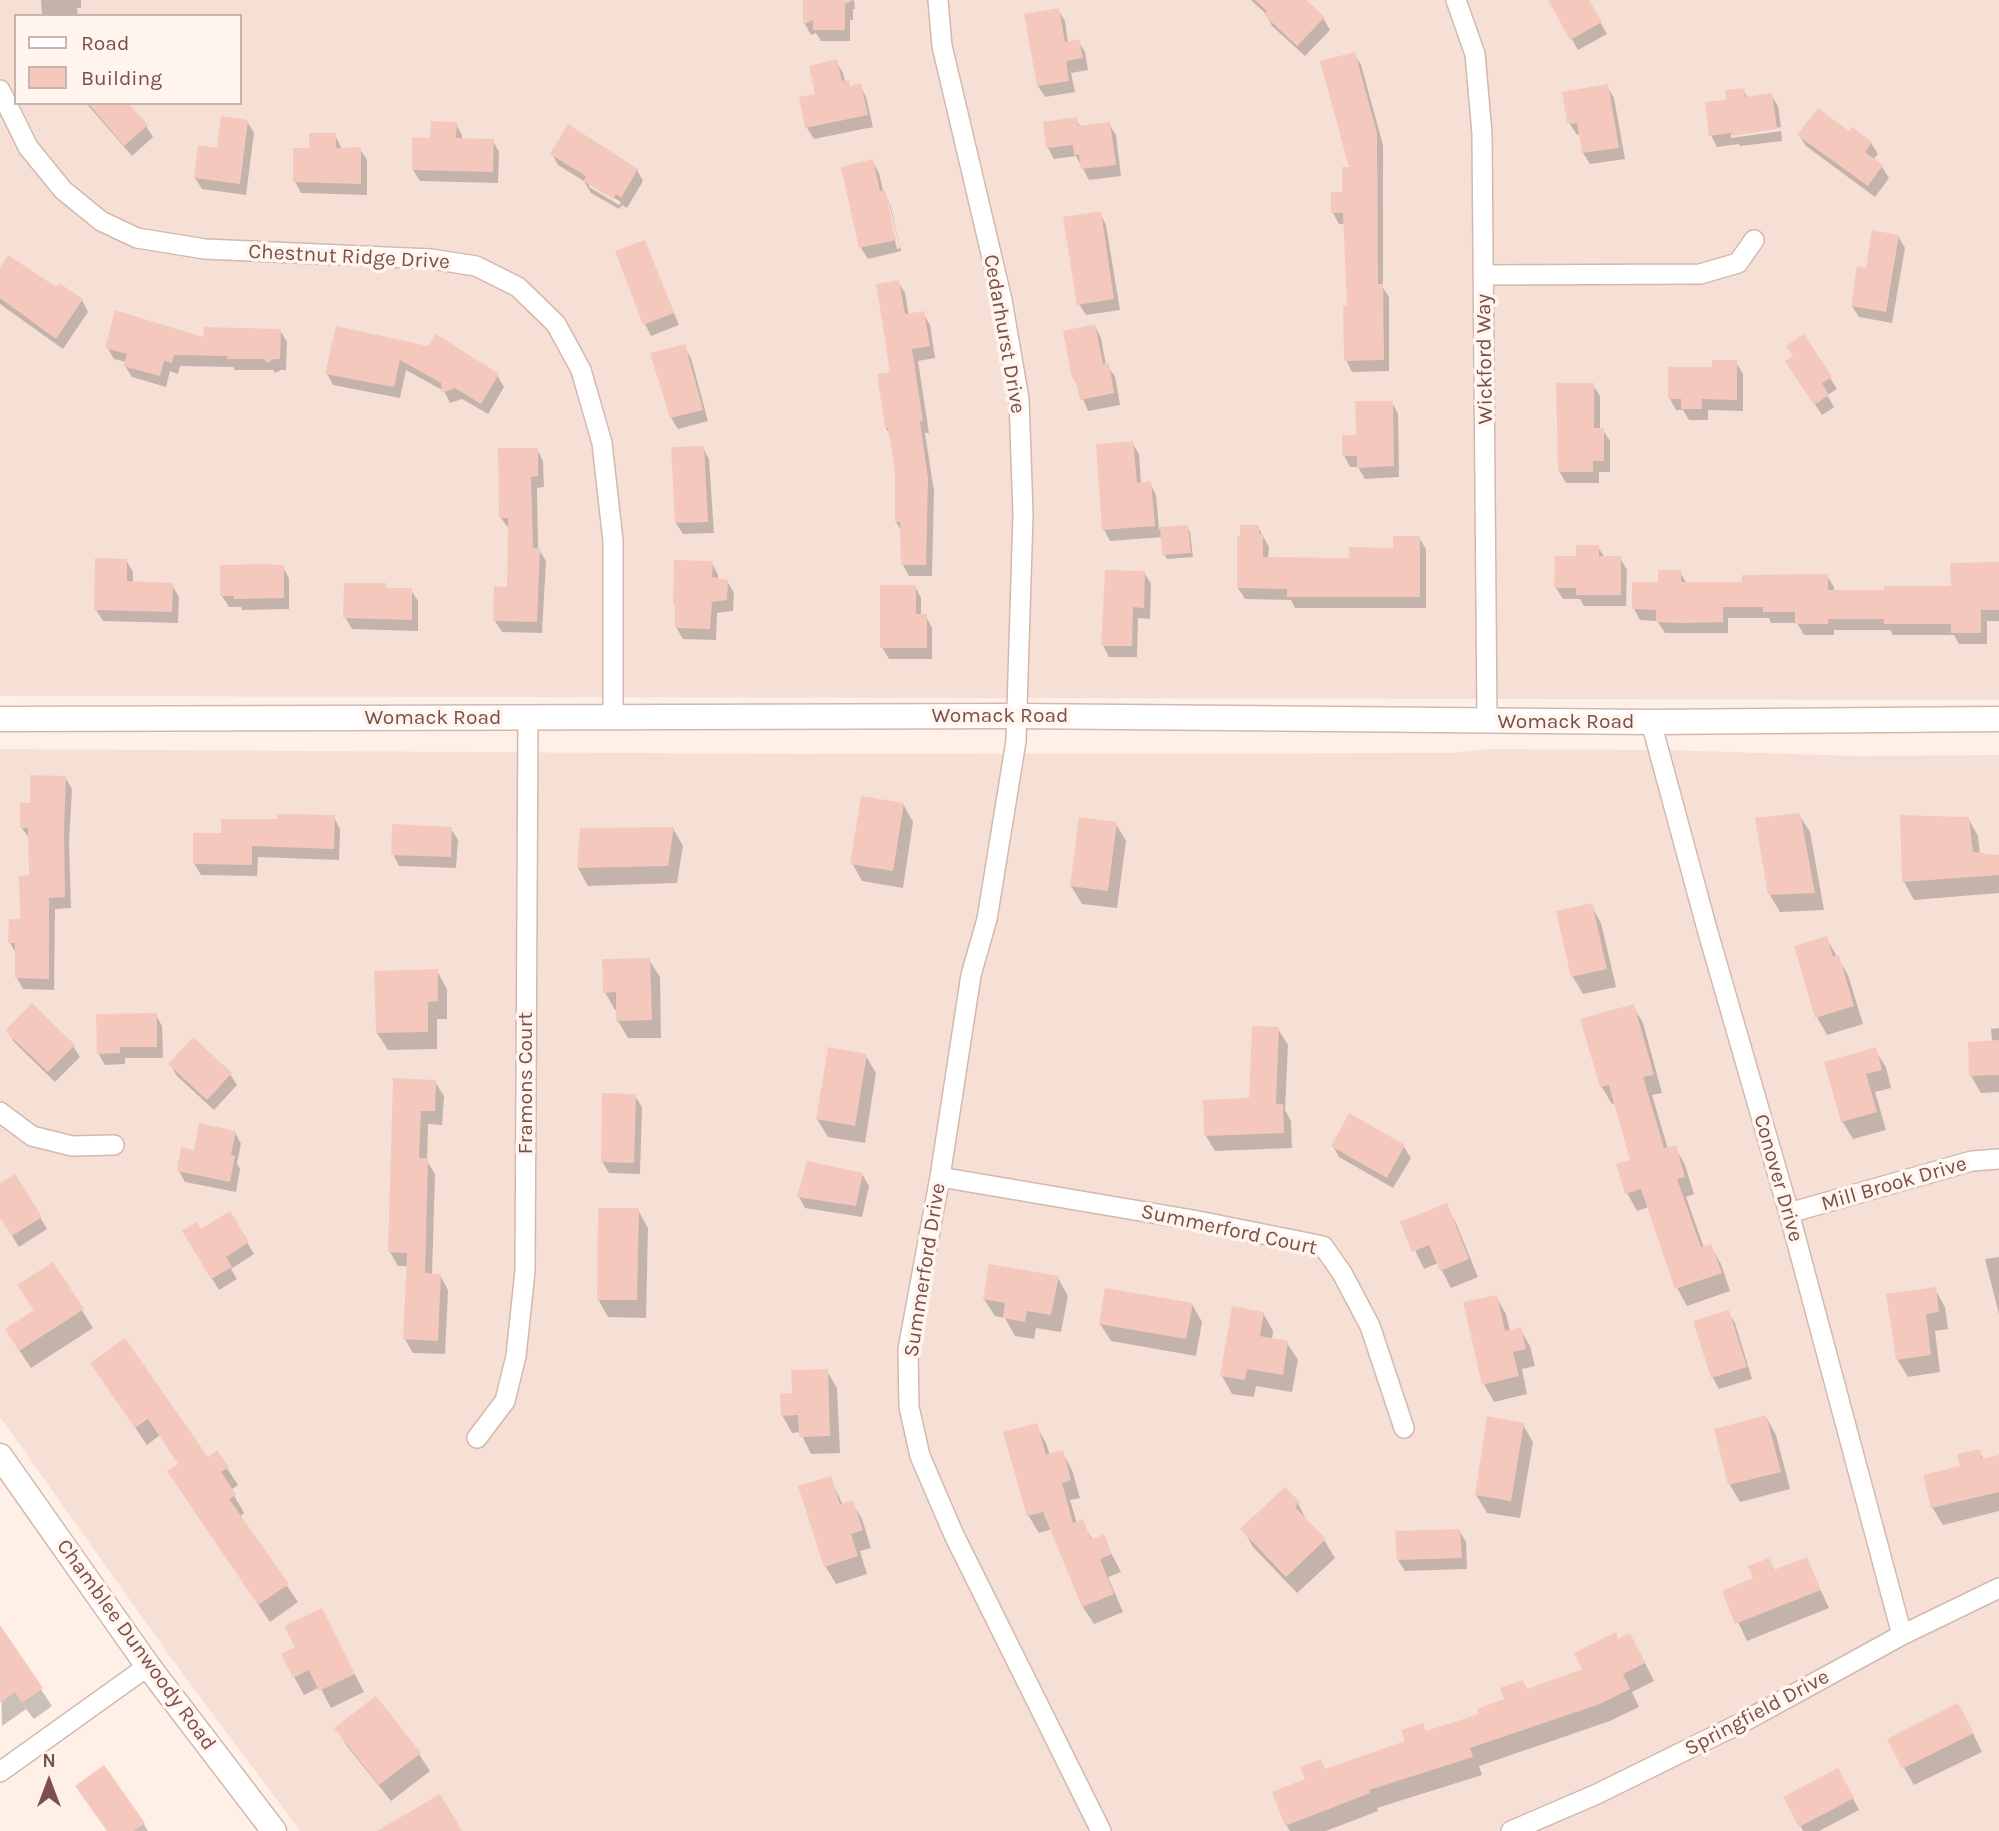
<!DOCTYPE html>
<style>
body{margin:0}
#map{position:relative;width:1999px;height:1831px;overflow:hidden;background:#fef0e7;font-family:Karla,sans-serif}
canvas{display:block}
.legend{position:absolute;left:14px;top:14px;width:228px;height:91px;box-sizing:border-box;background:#fff5ee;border:2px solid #cab3ac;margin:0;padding:9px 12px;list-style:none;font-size:21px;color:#7a5149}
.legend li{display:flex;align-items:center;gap:14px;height:35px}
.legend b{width:35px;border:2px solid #cab3ac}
.north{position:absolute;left:14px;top:1747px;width:70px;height:70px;-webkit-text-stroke:5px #fff5ee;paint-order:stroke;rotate:0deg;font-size:19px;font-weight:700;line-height:28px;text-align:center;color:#7a5149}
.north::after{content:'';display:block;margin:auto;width:24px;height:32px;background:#7a5149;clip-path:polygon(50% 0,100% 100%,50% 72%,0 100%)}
</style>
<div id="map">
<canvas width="1999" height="1831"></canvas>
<ul class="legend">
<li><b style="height:9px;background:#fff"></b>Road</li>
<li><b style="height:19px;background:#f5c8bd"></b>Building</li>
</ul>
<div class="north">N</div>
</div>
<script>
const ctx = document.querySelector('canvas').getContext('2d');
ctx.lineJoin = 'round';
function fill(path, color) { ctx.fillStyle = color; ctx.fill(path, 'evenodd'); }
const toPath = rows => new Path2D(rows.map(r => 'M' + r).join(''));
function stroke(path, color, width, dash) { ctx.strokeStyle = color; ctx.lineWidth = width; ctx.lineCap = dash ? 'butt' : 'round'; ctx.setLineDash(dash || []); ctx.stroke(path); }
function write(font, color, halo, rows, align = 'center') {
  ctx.font = font + ' Karla,sans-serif'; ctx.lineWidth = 7; ctx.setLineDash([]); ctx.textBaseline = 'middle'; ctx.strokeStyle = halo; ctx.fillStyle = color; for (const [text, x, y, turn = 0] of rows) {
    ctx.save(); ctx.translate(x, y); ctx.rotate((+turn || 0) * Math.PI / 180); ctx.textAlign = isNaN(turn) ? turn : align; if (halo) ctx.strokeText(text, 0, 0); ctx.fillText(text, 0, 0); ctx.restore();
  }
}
const residential = toPath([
 [0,0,1999,0,1999,700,0,696],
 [16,16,240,16,240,103,16,103],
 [0,749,796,754,1454,753,1486,749,1669,750,1858,756,1999,755,1999,1831,300,1831,166,1651,0,1417]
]);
const shadow = toPath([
 [41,0,81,0,81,8,77,8,78,16,42,16],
 [804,0,854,0,855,9,853,9,853,20,850,20,850,41,821,41,816,33,811,35,805,24],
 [1251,0,1302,0,1323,18,1330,30,1305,56,1272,26,1266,14],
 [1550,0,1587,0,1607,34,1578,50],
 [1058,10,1065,21,1068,43,1078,41,1085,52,1088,70,1071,73,1075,92,1045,97,1038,86],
 [1354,54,1361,65,1383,145,1383,288,1389,297,1389,371,1352,372,1346,360,1349,308,1345,224,1339,224,1333,213,1344,193,1351,169],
 [836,61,843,73,845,82,851,87,860,85,866,97,873,127,814,139,807,128,801,99,817,95],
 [1607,86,1614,98,1625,159,1590,164,1583,153,1580,134,1577,135,1568,121],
 [1743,90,1748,98,1771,95,1778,106,1781,127,1731,134,1731,138,1781,131,1782,141,1740,146,1739,144,1717,147,1711,135],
 [86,103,125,103,146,126,153,137,132,156],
 [1076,119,1081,128,1109,124,1116,135,1121,176,1089,180,1076,156,1054,159,1048,148,1045,123],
 [247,121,254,133,246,195,202,189,195,178,219,150],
 [456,124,462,135,462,140,493,141,499,152,498,183,420,181,413,170,432,139],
 [1850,133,1871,143,1878,154,1873,160,1882,167,1889,178,1875,197,1806,146,1799,135],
 [335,135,342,149,360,149,367,160,367,195,301,193,295,182,311,150],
 [552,154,637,170,643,181,627,208,622,205,619,209,591,193,584,181,558,165],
 [589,183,621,202,619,205,589,187],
 [872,161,879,173,883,191,890,204,901,251,868,259,861,248,843,168],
 [885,198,889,203,900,248,897,249],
 [1100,213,1106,225,1120,310,1086,315,1079,304],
 [1898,236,1905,248,1892,323,1859,317,1852,306],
 [644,242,679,325,651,336,645,324],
 [0,270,82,300,88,312,63,349,0,304],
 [898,282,905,293,909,316,923,313,930,325,935,358,918,361,929,433,925,433,934,491,932,576,909,576,903,565,902,532,896,522,896,473,890,435,886,428],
 [1095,326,1101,338,1106,365,1115,376,1120,405,1088,411,1074,378],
 [337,328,497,375,504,387,488,414,462,399,450,403,444,391,406,370,400,398,333,385,327,374],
 [280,330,287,342,286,370,281,370,275,373,273,370,235,370,233,367,180,366,178,374,170,371,166,387,132,377,125,366,126,362,114,359,107,347],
 [684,346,691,358,708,421,678,429,671,418],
 [1795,357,1830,378,1837,389,1827,395,1834,407,1822,415,1794,373],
 [1736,362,1743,374,1743,411,1708,410,1708,420,1689,420,1683,410,1676,410,1670,399,1713,369],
 [1593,385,1600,396,1600,430,1603,430,1610,441,1610,472,1599,472,1599,483,1566,483,1559,471],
 [1392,402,1398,414,1399,477,1365,479,1358,467,1350,467,1344,455],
 [1132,443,1139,454,1141,484,1150,483,1156,495,1159,529,1187,527,1190,532,1193,557,1167,559,1164,554,1163,537,1110,541,1104,530,1098,446],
 [703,448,709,459,714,533,683,534,676,523],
 [537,449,543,461,544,487,537,488,538,548,546,561,542,633,502,632,495,621,508,588,509,529,501,518],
 [1258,527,1269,547,1268,559,1351,560,1395,550,1419,538,1426,549,1426,608,1295,608,1291,600,1245,599,1238,588],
 [1598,547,1605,558,1620,558,1627,570,1626,606,1584,606,1580,599,1563,599,1556,588,1556,557,1577,558],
 [126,560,133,572,133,583,172,585,179,597,178,623,103,621,96,610],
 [712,563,718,575,718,580,727,581,734,593,733,611,717,613,716,640,683,639,676,627,677,608,674,604],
 [1999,564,1999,621,1987,621,1987,644,1959,644,1954,635,1893,635,1890,630,1834,630,1834,635,1804,635,1797,623,1771,623,1769,618,1728,618,1728,633,1665,633,1657,621,1640,620,1634,609,1660,584,1680,572,1687,584,1744,584,1827,576,1834,587,1834,592,1952,587],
 [283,567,289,578,289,609,242,610,241,607,229,607,222,596],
 [1144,572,1151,584,1150,619,1138,618,1137,657,1109,657,1103,645],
 [385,585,388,590,411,590,418,601,418,631,352,629,345,617],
 [915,586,921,598,921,616,926,616,932,628,932,659,889,659,882,647],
 [65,777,72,789,69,842,71,908,55,909,54,990,23,989,17,978,17,955,10,943,21,921,31,877,30,839,21,827,31,805],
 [903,804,913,822,903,888,862,881,852,863],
 [1799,815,1810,832,1824,910,1780,912,1770,895],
 [334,817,340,829,339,860,258,857,257,876,201,875,194,863,222,835,279,821],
 [1968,818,1978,836,1980,855,1999,857,1999,893,1914,900,1904,882],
 [1116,824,1126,841,1117,908,1082,904,1071,886],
 [673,828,683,846,677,883,588,886,578,868,582,830],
 [451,829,458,840,456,868,399,866,393,854],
 [1591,905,1601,923,1616,987,1583,994,1573,977,1558,913],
 [1826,938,1848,975,1863,1024,1827,1035,1817,1017,1796,947],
 [649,960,660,977,661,1038,628,1038,618,1021,618,1010,615,1010,605,992],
 [437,971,447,989,447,1019,437,1019,437,1049,388,1050,377,1033],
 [1633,1006,1643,1023,1662,1093,1652,1095,1668,1149,1675,1147,1685,1165,1694,1194,1686,1197,1704,1248,1710,1246,1721,1264,1730,1291,1687,1306,1677,1288,1649,1207,1637,1211,1627,1193,1632,1161,1616,1103,1612,1104,1601,1086],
 [156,1015,162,1026,163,1058,125,1058,125,1064,105,1065,98,1053],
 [1999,1028,1999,1092,1981,1093,1971,1076,1992,1042,1991,1029],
 [1278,1029,1288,1045,1285,1110,1291,1121,1292,1148,1215,1151,1206,1136,1251,1100],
 [8,1031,73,1046,80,1057,55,1082,14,1042],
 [1875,1050,1886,1067,1891,1088,1875,1092,1886,1130,1853,1139,1842,1121],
 [866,1056,876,1073,865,1143,828,1137,817,1119],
 [170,1064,230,1074,237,1085,214,1110,177,1076],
 [395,1080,435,1082,444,1096,442,1125,428,1124,427,1161,435,1174,432,1275,440,1275,448,1290,445,1354,413,1353,405,1339,408,1266,398,1266,390,1252],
 [635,1096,642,1107,640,1174,609,1173,602,1161],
 [1350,1116,1404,1147,1411,1158,1393,1188,1339,1157,1333,1146],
 [235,1132,241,1144,237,1163,240,1169,236,1192,185,1182,179,1171,196,1152],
 [862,1174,869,1186,862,1217,805,1208,799,1197],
 [15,1176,47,1229,19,1247,0,1216,0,1185],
 [1446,1205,1456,1223,1478,1277,1451,1288,1438,1263,1424,1269,1402,1223],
 [638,1210,648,1228,646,1318,608,1317,598,1299],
 [230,1214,254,1254,231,1269,237,1279,219,1290,184,1232,201,1231],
 [1999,1257,1999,1314,1985,1259],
 [53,1264,93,1328,31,1368,17,1347,35,1312],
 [1058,1278,1068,1296,1061,1332,1036,1328,1034,1339,1015,1336,1005,1318,995,1316,984,1299],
 [1935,1289,1945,1307,1948,1329,1935,1331,1940,1372,1908,1377,1897,1359],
 [1496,1297,1506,1314,1510,1331,1520,1329,1530,1346,1535,1366,1522,1369,1527,1394,1494,1402,1484,1384],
 [1192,1304,1202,1322,1196,1356,1111,1341,1100,1324],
 [1728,1312,1735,1323,1752,1379,1719,1389,1713,1378,1695,1322],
 [1263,1313,1273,1331,1272,1340,1287,1343,1298,1360,1292,1392,1256,1386,1254,1397,1232,1394,1222,1376],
 [92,1364,208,1459,217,1453,238,1485,231,1490,244,1513,240,1517,298,1602,270,1622,180,1489,180,1465,160,1435,147,1445],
 [827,1371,837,1388,840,1453,811,1454,800,1432,792,1433,782,1415,794,1395],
 [1766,1417,1776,1435,1790,1489,1740,1502,1730,1485],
 [1036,1425,1046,1443,1050,1456,1062,1452,1072,1470,1080,1498,1070,1500,1077,1524,1082,1521,1093,1541,1103,1537,1121,1572,1108,1577,1123,1612,1094,1624,1083,1607,1052,1529,1039,1533,1028,1515],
 [1523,1425,1533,1442,1520,1518,1487,1513,1476,1495],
 [1979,1451,1984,1460,1999,1458,1999,1511,1943,1525,1932,1507,1962,1467],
 [830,1478,843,1505,852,1502,862,1519,871,1548,860,1551,867,1574,836,1584,825,1566],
 [1298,1503,1307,1522,1324,1540,1335,1558,1297,1593,1253,1547,1243,1529],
 [1459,1530,1466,1542,1467,1569,1405,1571,1398,1560],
 [1806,1559,1829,1608,1747,1641,1724,1592,1756,1579,1769,1560,1775,1571],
 [322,1610,364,1692,331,1708,320,1687,304,1695,294,1677,297,1648],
 [0,1628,52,1706,34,1719,26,1709,2,1726],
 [1618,1641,1640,1653,1654,1681,1632,1692,1639,1707,1610,1721,1479,1766,1482,1775,1377,1808,1378,1811,1326,1831,1290,1831,1286,1825,1307,1780,1321,1761,1326,1771,1407,1742,1427,1733,1481,1715,1528,1691,1585,1670],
 [1968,1723,1982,1752,1914,1785,1904,1768],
 [336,1728,419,1754,430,1771,391,1801,347,1746],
 [1844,1781,1859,1810,1819,1831,1803,1831,1785,1797],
 [77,1786,144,1824,148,1831,107,1831]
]);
const building = toPath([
 [803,0,854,0,845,4,845,30,813,30,813,20,803,25],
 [1255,0,1306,0,1325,17,1297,46,1264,15,1267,11],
 [1548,0,1589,0,1602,22,1570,40],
 [1059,8,1065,42,1079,39,1083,58,1066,61,1069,81,1037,86,1024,14],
 [1355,52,1377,133,1378,284,1383,284,1384,360,1344,361,1343,306,1347,306,1343,213,1331,213,1331,192,1342,192,1342,167,1349,167,1320,61],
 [837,59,842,81,849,80,850,86,861,83,868,115,805,128,799,97,815,94,809,66],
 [1608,84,1619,148,1582,153,1577,123,1569,124,1567,122,1562,92],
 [1744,88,1745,97,1772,93,1777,129,1732,136,1732,133,1709,136,1705,102,1726,100,1725,90],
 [88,103,128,103,148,125,124,146],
 [1818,108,1849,131,1852,127,1872,142,1865,152,1883,165,1868,186,1797,135],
 [221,116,248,120,240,184,194,178,198,145,217,148],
 [1077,117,1078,126,1110,122,1116,165,1081,169,1079,155,1074,155,1073,145,1046,148,1043,122],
 [431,121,457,122,456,138,494,139,493,172,412,170,412,137,430,138],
 [568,124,638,169,621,198,616,194,613,199,583,181,586,177,581,173,550,154],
 [309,133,336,133,336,148,361,147,361,184,293,182,293,148,309,148],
 [873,159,880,191,885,190,896,240,859,248,841,167],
 [1101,211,1114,299,1077,305,1063,217],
 [1872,230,1899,235,1886,312,1851,306,1857,266,1866,268],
 [645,240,674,313,643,325,615,251],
 [8,255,56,287,59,283,83,299,56,339,0,298,0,267],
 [899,280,905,314,924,311,930,346,912,349,923,421,920,422,928,478,926,565,901,565,900,522,895,522,895,473,888,428,885,428,877,374,890,372,876,284],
 [115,310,203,337,204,327,281,329,280,359,274,359,267,363,264,359,227,359,227,356,174,355,172,363,164,361,160,376,123,366,127,354,105,348],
 [1095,324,1103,364,1109,363,1114,393,1080,400,1075,378,1072,379,1063,331],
 [336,326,428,346,436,334,499,374,481,404,455,388,442,393,441,383,400,360,394,387,325,374],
 [1804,334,1832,377,1822,383,1829,395,1814,405,1785,361,1793,356,1786,346],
 [685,344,703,410,670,418,650,353],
 [1712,360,1737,360,1737,400,1702,399,1702,409,1681,409,1681,399,1668,399,1668,367,1712,367],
 [1556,383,1594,383,1594,428,1604,428,1604,461,1593,461,1593,472,1558,472],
 [1355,401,1393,401,1394,466,1357,468,1357,456,1342,456,1342,435,1356,435],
 [1133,441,1137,483,1151,481,1155,526,1102,530,1096,444],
 [704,446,708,522,675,523,671,447],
 [498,448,538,448,538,476,531,477,533,548,540,548,537,622,493,621,494,586,507,587,508,518,499,518],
 [1188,525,1191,553,1162,555,1160,527],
 [1240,525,1259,525,1259,534,1263,534,1263,557,1349,558,1349,547,1393,548,1393,536,1420,536,1420,597,1287,597,1287,589,1237,588,1237,536,1240,536],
 [1576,545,1599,545,1599,556,1621,556,1621,595,1576,595,1576,588,1554,588,1555,556,1576,556],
 [95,558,127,559,127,581,173,583,172,612,94,610],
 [674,560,713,561,712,577,728,580,727,600,712,602,710,629,675,628,675,604,673,604],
 [1999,562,1999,610,1981,610,1981,633,1951,633,1951,624,1884,624,1884,619,1828,619,1828,624,1795,624,1795,612,1763,612,1763,607,1723,607,1723,622,1682,623,1656,622,1656,610,1632,609,1632,582,1658,582,1658,570,1681,570,1681,582,1742,582,1742,575,1828,574,1828,590,1884,590,1884,586,1951,586,1950,563],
 [261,564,284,565,284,598,234,599,234,596,220,596,220,565],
 [1105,570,1145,571,1144,608,1133,607,1132,646,1101,646],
 [344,583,386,583,386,588,412,588,412,620,343,618],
 [880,585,916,585,916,614,927,614,927,648,880,648],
 [30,775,66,776,64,829,65,897,49,898,49,979,15,978,15,943,8,943,9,919,20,919,19,876,29,875,28,828,20,828,20,803,30,803],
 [861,796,904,803,893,871,850,864],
 [1800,813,1815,893,1768,895,1755,818],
 [277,814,335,815,334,849,252,846,252,865,193,864,193,833,221,833,221,819,277,819],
 [1900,815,1969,817,1973,852,1999,855,1999,875,1902,882],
 [1079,817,1117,822,1108,891,1070,886],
 [392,824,452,827,451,857,391,855],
 [674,827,668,866,577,868,580,828],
 [1592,903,1607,969,1571,977,1556,911],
 [1827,936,1833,957,1839,955,1854,1006,1815,1018,1794,946],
 [650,958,652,1020,616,1021,616,992,603,993,602,959],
 [438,969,438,1001,428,1002,428,1032,376,1033,374,971],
 [32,1003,75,1045,48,1072,5,1031],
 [1634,1004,1654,1075,1643,1077,1664,1148,1676,1145,1685,1177,1677,1179,1701,1247,1711,1244,1722,1273,1675,1289,1641,1189,1625,1194,1616,1164,1630,1160,1609,1085,1600,1087,1580,1019],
 [157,1013,157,1047,120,1047,120,1053,97,1054,96,1014],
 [1252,1026,1279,1027,1276,1104,1283,1104,1284,1133,1204,1136,1203,1100,1249,1098],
 [193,1037,232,1073,207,1100,168,1064],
 [1999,1040,1999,1075,1969,1076,1968,1042],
 [828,1047,867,1054,855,1126,816,1119],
 [1876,1047,1882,1070,1866,1074,1877,1112,1841,1122,1824,1062],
 [393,1078,436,1080,435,1111,421,1111,419,1158,428,1158,425,1273,441,1274,438,1341,403,1339,407,1253,388,1252],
 [602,1093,636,1094,634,1163,601,1162],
 [1349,1113,1405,1145,1387,1178,1331,1146],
 [199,1123,236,1131,231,1155,235,1156,230,1182,177,1171,181,1147,194,1150],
 [807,1161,863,1173,856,1206,797,1197],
 [15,1174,42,1217,12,1236,0,1218,0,1183],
 [1447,1203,1469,1259,1440,1271,1429,1245,1412,1252,1400,1222],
 [598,1208,639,1208,637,1300,597,1300],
 [230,1211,249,1242,226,1257,232,1267,211,1279,182,1231,197,1222,201,1229],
 [53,1262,84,1309,19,1351,5,1329,34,1310,17,1285],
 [989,1264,1059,1276,1051,1315,1027,1311,1025,1322,1003,1318,1005,1303,983,1299],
 [1936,1287,1939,1312,1926,1314,1931,1355,1896,1360,1886,1294],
 [1105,1288,1193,1303,1186,1339,1099,1324],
 [1497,1295,1505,1331,1521,1327,1526,1349,1513,1352,1519,1376,1482,1385,1463,1302],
 [1232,1306,1264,1312,1260,1336,1288,1341,1283,1375,1247,1369,1245,1380,1220,1376],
 [1729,1310,1747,1367,1711,1378,1693,1321],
 [125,1338,208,1457,217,1450,229,1467,221,1472,236,1495,229,1499,289,1584,258,1605,167,1471,178,1464,148,1419,135,1428,90,1363],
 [828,1369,830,1436,799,1437,798,1415,781,1416,780,1394,792,1393,791,1370],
 [1766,1415,1781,1472,1728,1485,1714,1429],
 [1487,1416,1524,1423,1511,1501,1475,1495],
 [1037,1423,1046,1455,1063,1450,1071,1480,1062,1483,1073,1523,1083,1519,1091,1540,1104,1534,1112,1554,1100,1559,1114,1594,1082,1607,1043,1512,1027,1516,1003,1432],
 [1980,1449,1982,1459,1999,1455,1999,1492,1931,1508,1923,1475,1960,1466,1957,1454],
 [831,1476,840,1504,853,1500,863,1530,851,1534,858,1556,824,1567,798,1486],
 [1285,1487,1300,1502,1295,1507,1326,1539,1286,1577,1240,1529],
 [1460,1529,1462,1558,1397,1560,1395,1531],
 [1807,1557,1821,1590,1735,1624,1722,1591,1753,1578,1748,1566,1769,1558,1774,1570],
 [322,1608,355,1674,319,1691,309,1670,293,1678,281,1654,295,1647,284,1626],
 [0,1625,43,1688,22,1703,15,1692,0,1703],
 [1616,1632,1618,1639,1630,1633,1645,1663,1623,1674,1630,1689,1600,1704,1470,1748,1473,1757,1369,1790,1370,1793,1285,1826,1272,1792,1305,1779,1300,1767,1321,1759,1325,1769,1405,1741,1401,1730,1423,1723,1426,1731,1479,1714,1477,1709,1504,1699,1500,1688,1523,1680,1527,1689,1582,1669,1574,1653],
 [376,1696,421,1753,379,1785,334,1728],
 [1958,1703,1974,1733,1902,1769,1887,1739],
 [104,1765,145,1823,134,1831,107,1831,75,1786],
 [1838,1768,1854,1798,1799,1827,1783,1797],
 [440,1794,462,1831,377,1831]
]);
const minor = toPath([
 [938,0,942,46,1002,300,1019,399,1023,514,1016,741,987,919,971,975,940,1177,908,1349,909,1407,920,1456,954,1535,1101,1831],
 [1456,0,1475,54,1482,133,1487,722],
 [0,90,28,147,63,190,101,221,137,238,205,249,431,259,476,266,518,287,556,324,581,370,602,443,613,541,613,718],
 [1483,275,1700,274,1738,263,1754,240],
 [1651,722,1707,929,1789,1213,1902,1635],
 [0,1112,32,1136,72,1146,114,1145],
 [940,1177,1193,1220,1323,1246,1342,1273,1370,1326,1404,1428],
 [1789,1213,1972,1161,1999,1159],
 [477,1438,505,1401,516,1356,525,1271,528,717],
 [0,1772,148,1666],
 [1511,1831,1597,1794,1745,1721,1902,1635,1999,1588]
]);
const tertiary = toPath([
 [0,719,1017,716,1651,722,1999,719],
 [0,1456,148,1666,274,1831]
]);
const streetNames = [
 ["Chestnut Ridge Drive",349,257,3],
 ["Cedarhurst Drive",1004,334,80],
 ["Wickford Way",1485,359,-91],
 ["Womack Road",1000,716],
 ["Womack Road",433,718],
 ["Womack Road",1566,722],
 ["Framons Court",526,1083,-90],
 ["Conover Drive",1778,1178,74],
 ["Mill Brook Drive",1894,1184,-16],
 ["Summerford Court",1229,1230,12],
 ["Summerford Drive",925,1270,-81],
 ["Chamblee Dunwoody Road",136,1645,54],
 ["Springfield Drive",1757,1713,-28]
];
fill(residential, '#f6e0d5');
fill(shadow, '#0003');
fill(building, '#f5c8bd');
stroke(minor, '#d3b8ae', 22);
stroke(tertiary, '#d3b8ae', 27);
stroke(minor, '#fff', 19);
stroke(tertiary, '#fff', 24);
write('21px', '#7a5149', '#fff5ee', streetNames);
</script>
